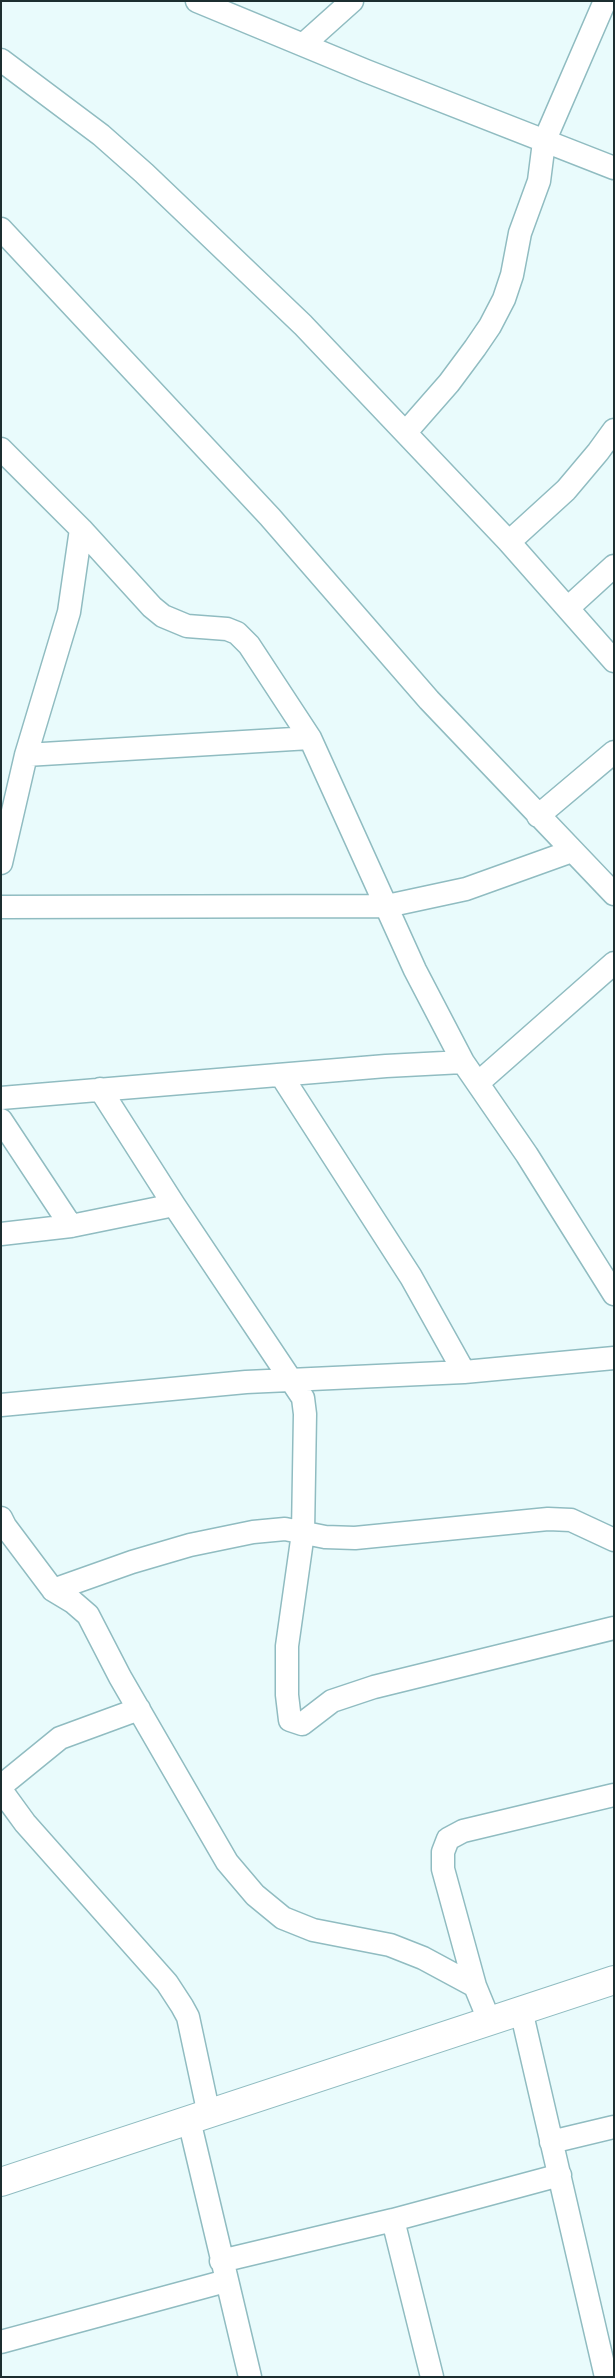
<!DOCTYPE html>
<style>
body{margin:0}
#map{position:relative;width:615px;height:2378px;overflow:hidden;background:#e9fbfc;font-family:Georgia,serif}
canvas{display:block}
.frame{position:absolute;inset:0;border:2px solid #1c2e30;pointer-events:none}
</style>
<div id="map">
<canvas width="615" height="2378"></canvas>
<div class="frame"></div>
</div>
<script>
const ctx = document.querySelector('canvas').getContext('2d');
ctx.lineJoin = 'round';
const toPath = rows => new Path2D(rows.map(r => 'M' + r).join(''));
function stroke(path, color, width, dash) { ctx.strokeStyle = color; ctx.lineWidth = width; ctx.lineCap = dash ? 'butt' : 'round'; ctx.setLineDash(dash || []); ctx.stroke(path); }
const minor = toPath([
 [197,1,366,71,614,168],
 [304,44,352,1],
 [1,60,101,135,144,173,303,325,509,542,614,661],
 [1,229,270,517,429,700,614,894],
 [406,432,449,383,475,348,490,326,504,299,512,275,520,233,539,181,544,142,605,1],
 [1,449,81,529,152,607,163,616,187,626,227,629,237,633,249,645,310,738,415,970,463,1062,527,1155,614,1294],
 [509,542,566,490,598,452,614,430],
 [569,607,614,566],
 [26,755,310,738],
 [538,816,614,752],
 [1,863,26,755,69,612,81,529],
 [1,907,387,906,466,889,572,851],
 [281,1075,411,1277,464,1372],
 [478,1083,614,963],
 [100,1089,174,1205,303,1398,305,1414,303,1533,287,1646,287,1695,290,1720,302,1724,332,1701,374,1687,614,1628],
 [1,1098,386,1066,463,1062],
 [1,1120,71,1226],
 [1,1234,71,1226,174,1205],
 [1,1405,246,1382,464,1372,614,1358],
 [1,1518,5,1526,53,1590,73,1602,88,1615,120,1677,227,1862,255,1895,283,1918,313,1930,390,1945,423,1958,475,1986],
 [53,1590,132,1562,190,1545,253,1532,285,1529,325,1537,355,1538,548,1519,571,1520,614,1540],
 [1,1786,60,1738,139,1709],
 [1,1790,25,1823,167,1983,182,2006,188,2017,209,2115],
 [521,2010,606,2377],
 [489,2020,475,1986,443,1869,443,1852,448,1839,463,1831,614,1795],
 [189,2120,250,2377],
 [551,2142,614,2127],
 [393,2220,432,2377],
 [221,2261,393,2220,560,2175],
 [1,2342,226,2281]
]);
const tertiary = toPath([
 [1,2182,614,1980]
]);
stroke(minor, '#90bcc1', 25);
stroke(tertiary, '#90bcc1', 30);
stroke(minor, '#fff', 22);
stroke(tertiary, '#fff', 28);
</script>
